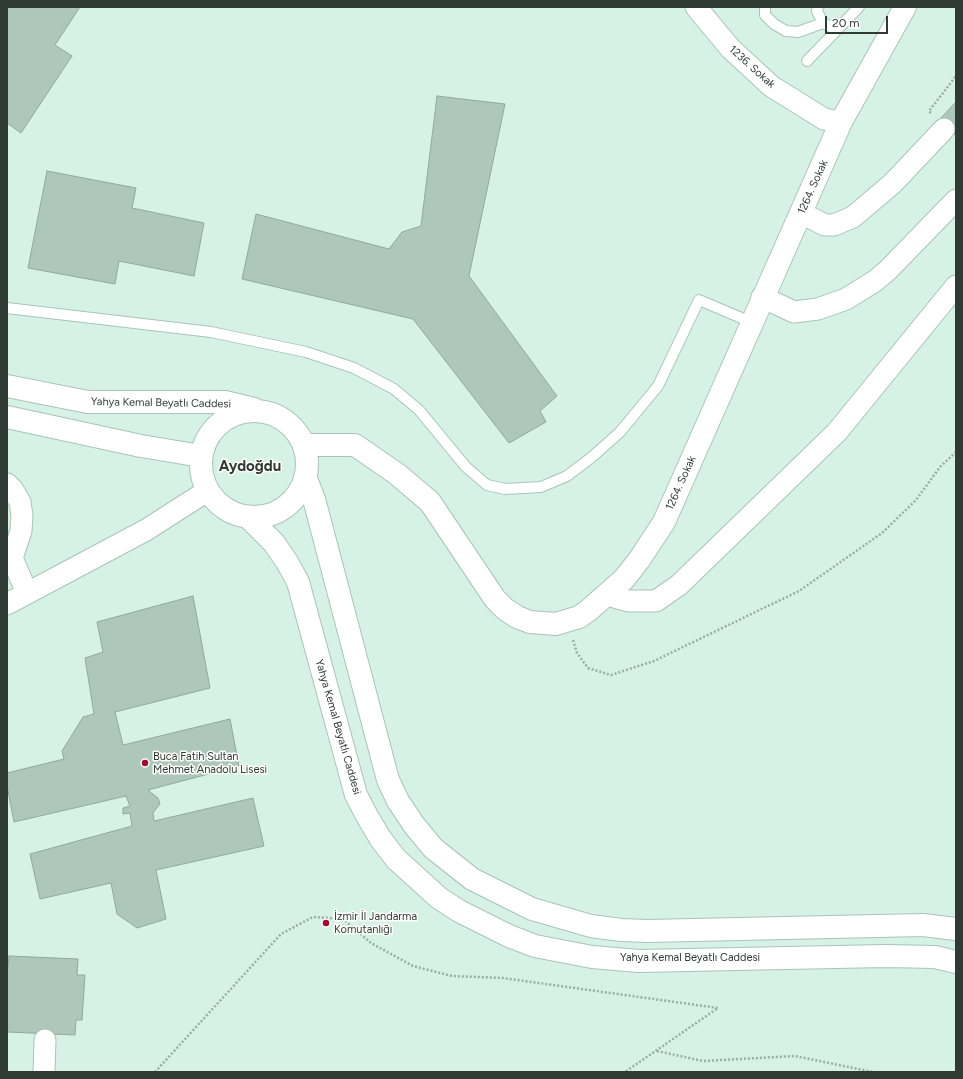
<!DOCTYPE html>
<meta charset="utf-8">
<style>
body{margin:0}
#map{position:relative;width:963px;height:1079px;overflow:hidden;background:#d6f1e5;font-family:Figtree,sans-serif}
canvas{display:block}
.frame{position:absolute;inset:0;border:8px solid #303a35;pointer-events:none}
.scale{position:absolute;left:825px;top:16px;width:63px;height:18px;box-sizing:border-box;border:2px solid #303a35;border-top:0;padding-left:5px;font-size:12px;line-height:14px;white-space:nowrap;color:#303a35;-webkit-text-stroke:3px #fff;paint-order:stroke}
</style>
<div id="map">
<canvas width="963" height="1079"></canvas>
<div class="frame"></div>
<div class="scale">20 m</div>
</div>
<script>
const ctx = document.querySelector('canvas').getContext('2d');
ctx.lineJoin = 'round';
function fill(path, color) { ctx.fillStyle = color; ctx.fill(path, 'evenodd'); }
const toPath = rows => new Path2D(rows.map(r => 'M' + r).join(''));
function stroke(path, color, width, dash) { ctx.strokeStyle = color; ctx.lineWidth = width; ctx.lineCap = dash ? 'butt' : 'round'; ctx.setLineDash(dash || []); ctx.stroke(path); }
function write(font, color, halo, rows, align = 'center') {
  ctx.font = font + ' Figtree,sans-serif'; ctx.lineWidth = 3; ctx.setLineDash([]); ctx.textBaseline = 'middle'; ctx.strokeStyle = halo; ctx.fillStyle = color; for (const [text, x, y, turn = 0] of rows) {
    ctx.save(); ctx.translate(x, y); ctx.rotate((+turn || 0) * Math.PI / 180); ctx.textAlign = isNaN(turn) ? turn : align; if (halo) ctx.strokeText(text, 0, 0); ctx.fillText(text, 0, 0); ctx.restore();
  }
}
const building = toPath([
 [7,7,80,7,55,45,72,56,21,133,7,123,7,7],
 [437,96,505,104,469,276,557,396,540,411,546,422,509,443,413,319,242,279,256,214,389,249,402,232,421,226,437,96],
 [956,102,956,136,939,120,956,102],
 [47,171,136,188,132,208,204,223,194,276,119,261,115,284,28,268,47,171],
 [193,596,210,688,115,712,123,745,230,719,239,766,148,790,158,798,160,804,153,813,154,821,253,798,264,846,156,870,166,919,137,928,117,914,111,883,40,899,30,854,132,826,130,813,123,814,123,808,130,806,126,796,14,822,7,786,7,773,64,759,62,751,83,717,94,714,85,658,103,652,97,622,193,596],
 [9,956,78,959,77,975,85,975,82,1020,76,1020,75,1035,7,1032,7,973,9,956]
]);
const path = toPath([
 [931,113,929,111,956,76],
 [573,640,577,653,588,668,611,675,654,661,799,591,882,533,916,500,940,467,956,452],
 [657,1051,703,1061,795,1056,873,1072],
 [155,1072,281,934,313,917,343,919,371,943,413,966,452,976,503,978,718,1008,625,1072]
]);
const service = toPath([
 [765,7,765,15,774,24,786,31,798,32,823,23],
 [818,7,817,11,823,23,837,30],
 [807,61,859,7],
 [7,308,211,332,306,352,354,368,394,389,419,410,466,467,487,485,505,489,541,487,567,476,592,457,620,432,658,386,699,300,751,322]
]);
const minor = toPath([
 [696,7,730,48,771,86,824,119,841,122],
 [801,213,825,225,834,225,853,217,893,183,944,129],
 [762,297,794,312,818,309,846,299,875,281,887,271,956,200],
 [7,484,13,490,20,502,22,516,21,531,12,558,27,593],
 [607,595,628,601,656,601,679,585,837,432,956,286],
 [7,604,146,530,207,491],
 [44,1072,45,1040]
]);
const tertiary = toPath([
 [305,445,355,445,397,474,430,502,495,599,505,609,517,617,530,622,556,624,579,617,589,610,624,579,639,560,664,522,841,122,905,7]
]);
const secondary = toPath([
 [7,386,88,402,225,402,254,409],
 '201 464a53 53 0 1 1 106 0a53 53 0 1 1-106 0Z',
 [7,417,141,446,201,456],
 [306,479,314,499,388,780,398,801,414,825,433,848,472,879,532,909,591,926,621,930,647,931,923,925,956,929],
 [249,518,274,543,287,562,298,582,356,795,367,816,380,838,396,859,439,898,459,911,509,936,535,946,592,957,639,961,885,956,935,957,956,962]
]);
const markers = [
 [145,763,4,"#a30531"],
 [326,923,4,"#a30531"]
];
const streetNames = [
 ["1236. Sokak",752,67,42],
 ["1264. Sokak",813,187,-66],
 ["Yahya Kemal Beyatlı Caddesi",161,403,1],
 ["1264. Sokak",681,483,-66],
 ["Yahya Kemal Beyatlı Caddesi",338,727,74],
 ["Yahya Kemal Beyatlı Caddesi",690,958]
];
const poiNames = [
 ["Buca Fatih Sultan",153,757],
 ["Mehmet Anadolu Lisesi",153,770],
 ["İzmir İl Jandarma",334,917],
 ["Komutanlığı",334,930]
];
const districtNames = [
 ["Aydoğdu",250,467]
];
fill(building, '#adc7bb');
stroke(building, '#90a99e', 1);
stroke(service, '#aac4b8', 12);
stroke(minor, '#aac4b8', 23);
stroke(tertiary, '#aac4b8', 24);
stroke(secondary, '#aac4b8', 24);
stroke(path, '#99aea4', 2.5, [2, 2]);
stroke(service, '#fff', 10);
stroke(minor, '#fff', 21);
stroke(tertiary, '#fff', 22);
stroke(secondary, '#fff', 22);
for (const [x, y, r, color] of markers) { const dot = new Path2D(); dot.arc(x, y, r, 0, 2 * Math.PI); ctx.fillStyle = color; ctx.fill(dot); stroke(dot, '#fff', 1.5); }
write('11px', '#303a35', '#fff', streetNames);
write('11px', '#303a35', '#fff', poiNames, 'left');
write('bold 15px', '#303a35', '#fff', districtNames);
</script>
